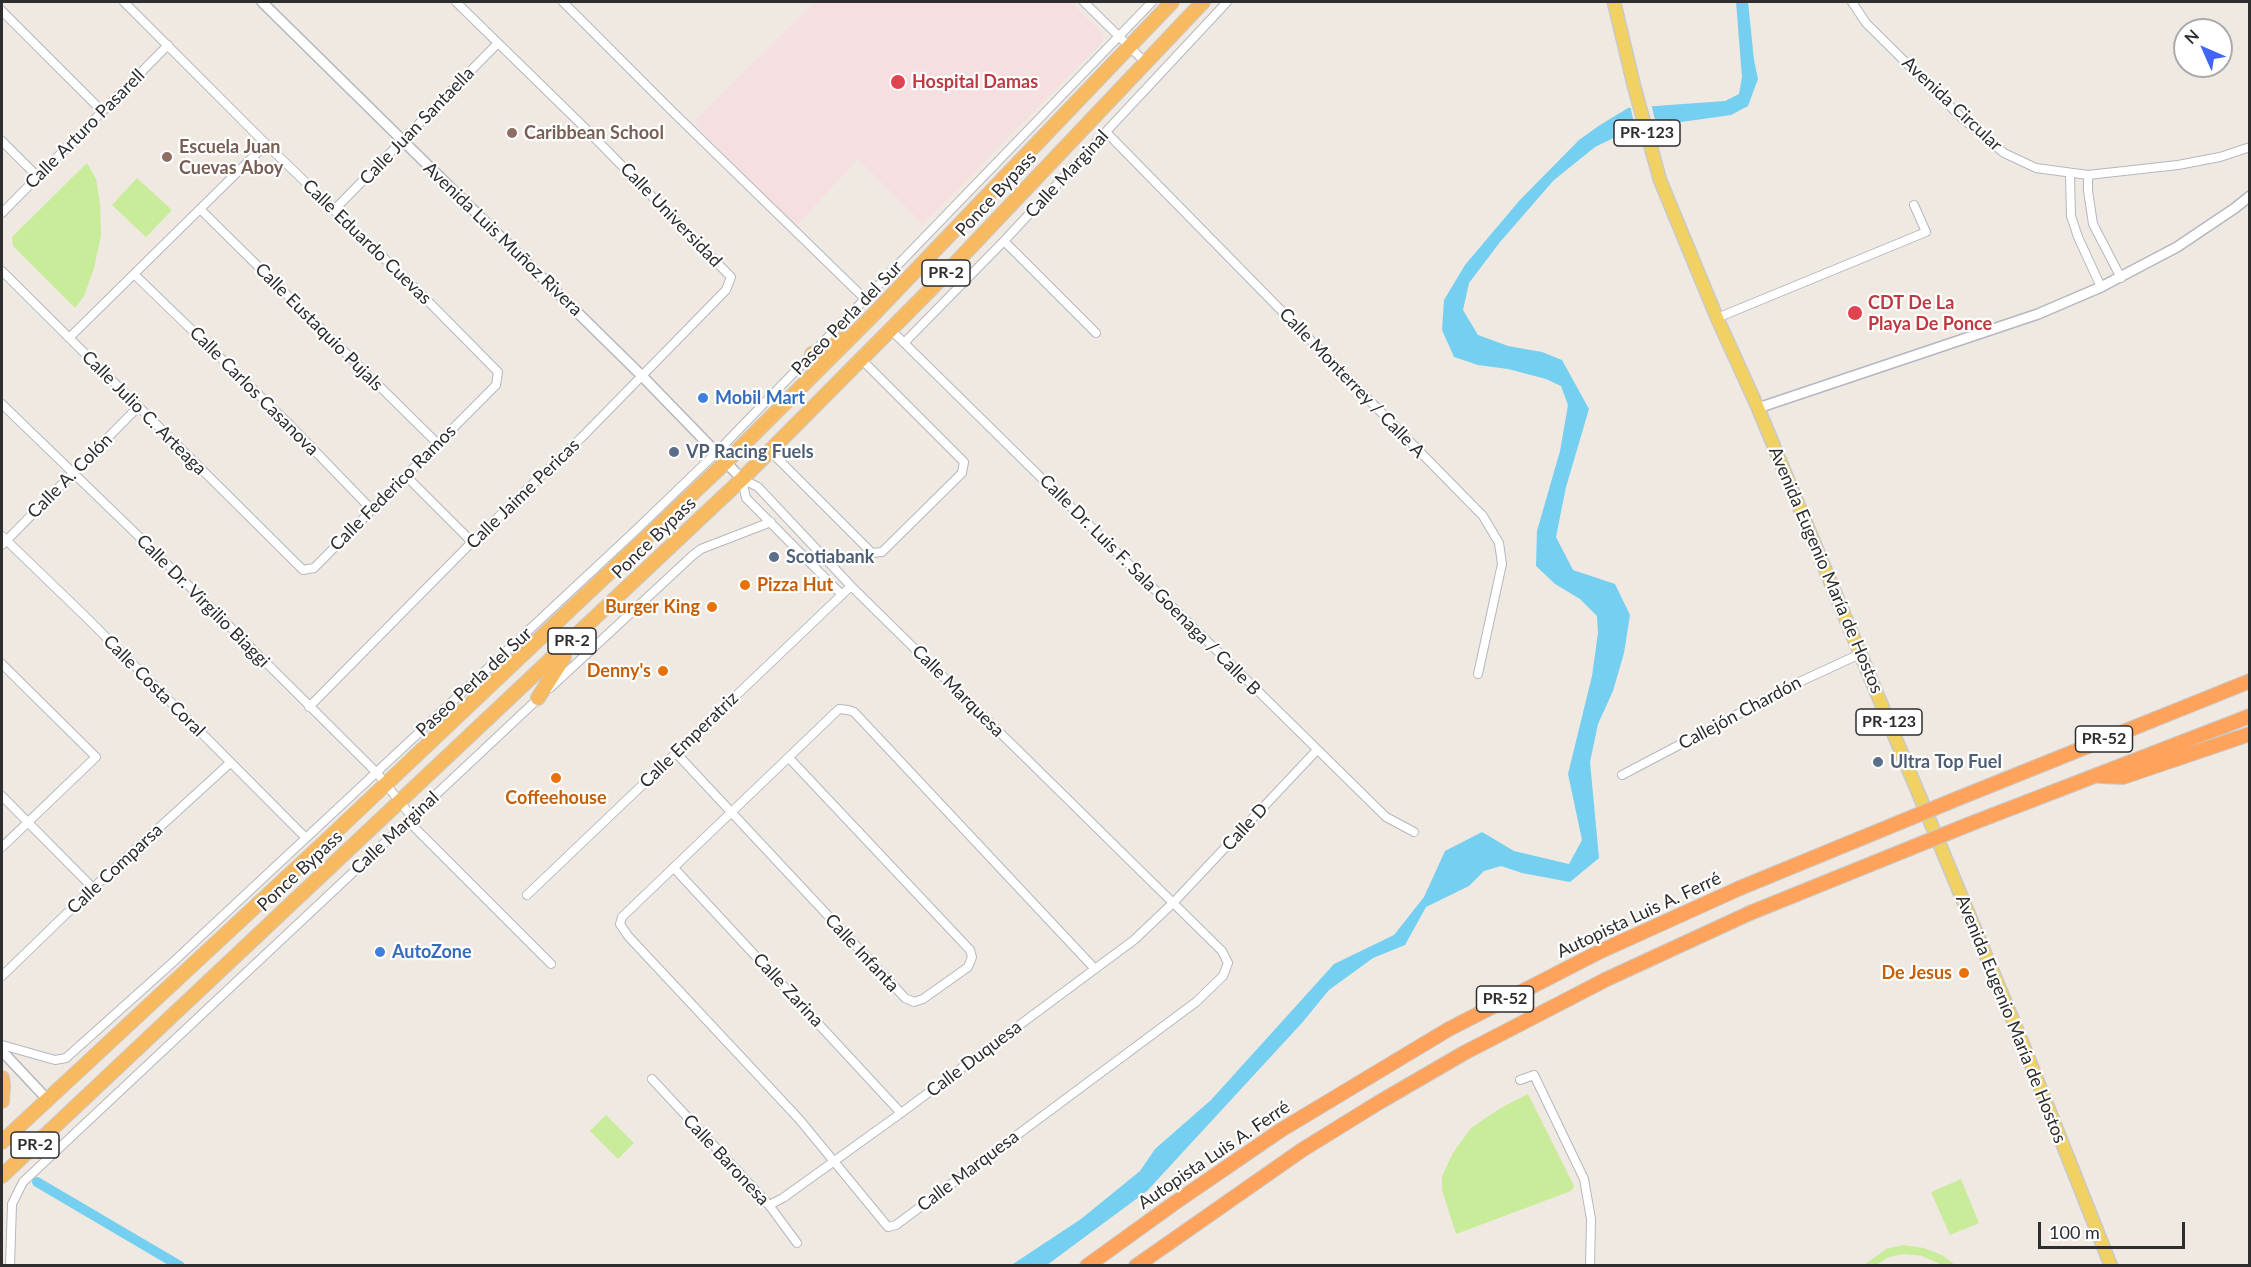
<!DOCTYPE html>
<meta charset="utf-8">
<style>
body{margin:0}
#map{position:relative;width:2251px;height:1267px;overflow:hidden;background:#efe9e1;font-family:Lato,sans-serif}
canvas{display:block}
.frame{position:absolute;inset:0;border:3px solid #2e2e2e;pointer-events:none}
.north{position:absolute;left:2173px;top:18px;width:60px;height:60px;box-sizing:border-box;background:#fff;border:2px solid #ababab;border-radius:50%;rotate:315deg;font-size:16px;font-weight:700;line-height:24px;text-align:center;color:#2e2e2e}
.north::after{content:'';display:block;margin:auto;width:21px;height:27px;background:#4264fb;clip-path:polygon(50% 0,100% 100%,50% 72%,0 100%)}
.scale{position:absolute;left:2038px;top:1222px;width:147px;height:27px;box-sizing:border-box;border:3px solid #2e2e2e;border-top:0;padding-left:8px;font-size:18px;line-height:21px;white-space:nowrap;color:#2e2e2e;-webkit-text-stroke:4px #fff;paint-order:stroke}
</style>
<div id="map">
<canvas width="2251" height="1267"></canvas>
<div class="frame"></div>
<div class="north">N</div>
<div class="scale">100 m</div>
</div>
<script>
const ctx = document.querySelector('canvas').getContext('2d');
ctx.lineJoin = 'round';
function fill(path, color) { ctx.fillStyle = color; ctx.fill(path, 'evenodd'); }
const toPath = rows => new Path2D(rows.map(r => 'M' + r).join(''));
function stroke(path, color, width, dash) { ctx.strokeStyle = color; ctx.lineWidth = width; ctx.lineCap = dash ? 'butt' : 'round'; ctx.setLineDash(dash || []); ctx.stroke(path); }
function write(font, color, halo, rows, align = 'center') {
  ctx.font = font + ' Lato,sans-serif'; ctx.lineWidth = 4.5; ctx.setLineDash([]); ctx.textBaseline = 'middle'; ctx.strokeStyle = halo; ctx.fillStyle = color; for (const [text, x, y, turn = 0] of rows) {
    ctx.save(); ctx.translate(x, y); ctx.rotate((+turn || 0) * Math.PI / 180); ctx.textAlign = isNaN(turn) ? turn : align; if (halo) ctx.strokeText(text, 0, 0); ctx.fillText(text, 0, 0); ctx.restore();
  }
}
const medical = toPath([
 [815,2,1071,2,1103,34,1101,43,923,224,858,159,796,226,699,128,695,121]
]);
const pitch = toPath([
 [87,163,96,179,100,204,101,236,94,268,84,296,75,308,13,246,12,237],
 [137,178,172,210,146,237,112,205],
 [1528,1094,1574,1186,1571,1191,1456,1234,1442,1190,1442,1176,1453,1153,1471,1128,1499,1109],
 [606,1115,634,1143,618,1159,590,1131],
 [1961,1179,1979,1223,1950,1235,1931,1192],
 [1903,1245,1924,1248,1942,1255,1955,1265,1942,1265,1922,1256,1904,1254,1889,1257,1876,1265,1864,1265,1886,1249]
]);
const water = toPath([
 [1736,2,1748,2,1754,60,1758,79,1748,106,1731,115,1632,129,1595,147,1554,180,1500,242,1469,283,1463,310,1478,335,1508,346,1542,352,1562,360,1589,409,1566,487,1556,537,1573,570,1615,584,1630,615,1624,653,1613,691,1598,724,1590,762,1599,858,1570,882,1522,873,1501,866,1484,871,1469,886,1426,907,1405,945,1373,958,1329,990,1301,1024,1147,1191,1047,1265,1010,1266,1081,1219,1140,1171,1155,1149,1211,1100,1334,964,1394,935,1424,897,1445,851,1482,832,1514,851,1569,864,1582,840,1568,774,1592,676,1598,633,1597,616,1580,599,1555,584,1536,566,1537,531,1560,451,1568,405,1561,386,1546,379,1508,369,1478,365,1454,357,1442,330,1444,300,1465,265,1519,201,1579,140,1600,125,1628,108,1725,101,1739,94,1742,77]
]);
const pier = toPath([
 [1651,103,1657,129,1636,132,1630,105]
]);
const canal = toPath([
 [37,1182,180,1266]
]);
const minor = toPath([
 [563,2,674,113,865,299],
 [1084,2,1146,63],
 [1852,2,1866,23,1963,119,2004,153,2036,168,2088,175,2178,165,2220,157,2250,147],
 [2,11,102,111],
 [1106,132,1483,516,1499,543,1502,564,1478,674],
 [2,141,38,177],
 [2070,174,2071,216,2078,237,2101,287],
 [2088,175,2088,191,2093,224,2121,278],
 [200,209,438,444],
 [335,209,498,43],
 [2,213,168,45],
 [1004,241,1096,333],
 [2,271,303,570,314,568,496,385,498,372,418,291,266,144,124,2],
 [134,274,287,422,372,510],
 [1717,318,1926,232,1914,205],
 [891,330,1386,817,1414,832],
 [69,338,266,144],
 [904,343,1004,241,1227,2],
 [2,404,156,553,377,773,412,817],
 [770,451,872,553,882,552,962,473,964,462,862,360],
 [406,476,472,542],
 [2,536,89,620,306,838],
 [2,545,138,407],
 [842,595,746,498,742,479,758,487,851,586,1222,951,1228,963,1223,976,1196,1002,896,1225,888,1227,799,1119,628,936,620,924,622,917,839,709,848,710,854,712,1095,969],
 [2,664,96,757,2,847],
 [550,688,692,556,701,549,771,522],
 [309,707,472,542,582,437,726,290,731,277,583,126,456,2],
 [676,753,905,998,914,1002,923,999,968,967,972,957,970,950,790,759],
 [1622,775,1797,683,1860,654],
 [2,796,93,888],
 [408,821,551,964],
 [674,868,901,1113],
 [527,895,851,586],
 [2,976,93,888,230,763],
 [2,1045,55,1060,66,1058,171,964,635,531,717,452,1152,2],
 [652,1079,769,1205,797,1243],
 [1520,1080,1534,1075,1584,1179,1591,1219,1590,1266],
 [769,1205,783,1198,901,1113,1134,940,1173,903,1317,750],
 [10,1266,12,1204,23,1182,541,696]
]);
const tertiary = toPath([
 [262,2,642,376,742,479],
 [1758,408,2038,314,2101,287,2177,247,2235,208,2250,196],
 [2,1051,47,1099]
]);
const primary = toPath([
 [1614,2,1634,86,1660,180,1717,318,1758,408,2024,1047,2111,1266]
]);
const trunk = toPath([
 [812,354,844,339],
 [538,698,564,657],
 [2,1078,3,1085,2,1101],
 [2,1142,329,838,726,462,875,313,1172,2],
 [2,1176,742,479,931,289,1203,2]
]);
const motorway = toPath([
 [2100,776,2123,777,2250,734],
 [1959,798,2250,681],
 [1970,824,2250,716],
 [1087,1266,1173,1204,1281,1130,1449,1029,1601,951,1740,888],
 [1136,1266,1302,1150,1378,1103,1464,1053,1607,979,1750,913]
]);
const motorwayBridge = toPath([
 [1740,888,1959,798],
 [1750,913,1970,824]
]);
const markers = [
 [898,82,8,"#e0444e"],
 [512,133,6,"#8d6e63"],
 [167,157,6,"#8d6e63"],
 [1855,313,8,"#e0444e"],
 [703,398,6,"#3f7fe0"],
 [674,452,6,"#5c6f8a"],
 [774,557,6,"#5c6f8a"],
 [745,585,6,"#e8710a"],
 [712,607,6,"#e8710a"],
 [663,671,6,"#e8710a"],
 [1878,762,6,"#5c6f8a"],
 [556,778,6,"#e8710a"],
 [380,952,6,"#3f7fe0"],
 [1964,973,6,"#e8710a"]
];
const shields = [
 [1647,133,66],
 [946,273,48],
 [572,641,48],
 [1889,722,66],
 [2104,739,57],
 [1505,999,57],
 [35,1145,48]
];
const shieldNames = [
 ["PR-123",1647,133],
 ["PR-2",946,273],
 ["PR-2",572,641],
 ["PR-123",1889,722],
 ["PR-52",2104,739],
 ["PR-52",1505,999],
 ["PR-2",35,1145]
];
const healthNames = [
 ["Hospital Damas",912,82],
 ["CDT De La",1868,303],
 ["Playa De Ponce",1868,324]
];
const streetNames = [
 ["Avenida Circular",1952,104,43],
 ["Calle Juan Santaella",417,126,-46],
 ["Calle Arturo Pasarell",85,129,-45],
 ["Calle Marginal",1067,174,-47],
 ["Ponce Bypass",996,194,-47],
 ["Calle Universidad",671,215,46],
 ["Avenida Luis Muñoz Rivera",503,239,44],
 ["Calle Eduardo Cuevas",367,242,44],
 ["Paseo Perla del Sur",847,318,-46],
 ["Calle Eustaquio Pujals",319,327,45],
 ["Calle Monterrey / Calle A",1352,383,46],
 ["Calle Carlos Casanova",254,391,45],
 ["Calle Julio C. Arteaga",144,413,45],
 ["Calle A. Colón",70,476,-45],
 ["Calle Federico Ramos",393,488,-45],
 ["Calle Jaime Pericas",523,494,-44],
 ["Ponce Bypass",654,538,-44],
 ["Avenida Eugenio María de Hostos",1826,570,67],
 ["Calle Dr. Luis F. Sala Goenaga / Calle B",1150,585,45],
 ["Calle Dr. Virgilio Biaggi",203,601,45],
 ["Paseo Perla del Sur",474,682,-43],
 ["Calle Costa Coral",154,686,45],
 ["Calle Marquesa",958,691,45],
 ["Callejón Chardón",1740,713,-28],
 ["Calle Emperatriz",689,740,-44],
 ["Calle D",1245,827,-47],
 ["Calle Marginal",395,833,-43],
 ["Calle Comparsa",115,869,-43],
 ["Ponce Bypass",300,871,-43],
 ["Autopista Luis A. Ferré",1639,915,-25],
 ["Calle Infanta",862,953,47],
 ["Calle Zarina",788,990,47],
 ["Avenida Eugenio María de Hostos",2011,1019,68],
 ["Calle Duquesa",974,1059,-37],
 ["Autopista Luis A. Ferré",1214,1155,-34],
 ["Calle Baronesa",726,1160,47],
 ["Calle Marquesa",968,1171,-37]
];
const educationNames = [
 ["Caribbean School",524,133],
 ["Escuela Juan",179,147],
 ["Cuevas Aboy",179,168]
];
const shopNames = [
 ["Mobil Mart",715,398],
 ["AutoZone",392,952]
];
const serviceNames = [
 ["VP Racing Fuels",686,452],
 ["Scotiabank",786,557],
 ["Ultra Top Fuel",1890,762]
];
const foodNames = [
 ["Pizza Hut",757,585,"left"],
 ["Burger King",700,607],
 ["Denny's",651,671],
 ["Coffeehouse",556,798,"center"],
 ["De Jesus",1952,973]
];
fill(medical, '#f5dfe0');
fill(pitch, '#c9ec9a');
fill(water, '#75cff0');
fill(pier, '#efe9e1');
stroke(canal, '#75cff0', 10);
stroke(minor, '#b4b7c1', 10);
stroke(tertiary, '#b4b7c1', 12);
stroke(primary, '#c9c9c9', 15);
stroke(trunk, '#c9c9c9', 16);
stroke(motorway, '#c9c9c9', 16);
stroke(minor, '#fff', 8);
stroke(tertiary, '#fff', 9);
stroke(primary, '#f2d163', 12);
stroke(trunk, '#f8ba60', 14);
stroke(motorway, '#ffa35c', 14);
stroke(motorwayBridge, '#c9c9c9', 16, []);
stroke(motorwayBridge, '#ffa35c', 14);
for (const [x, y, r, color] of markers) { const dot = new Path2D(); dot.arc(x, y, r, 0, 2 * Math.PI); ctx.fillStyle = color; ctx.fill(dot); stroke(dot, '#fff', 2); }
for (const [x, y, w] of shields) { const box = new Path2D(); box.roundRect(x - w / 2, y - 13, w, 26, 4.5); ctx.fillStyle = '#fff'; ctx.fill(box); stroke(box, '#2e2e2e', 1.5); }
write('bold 16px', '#2e2e2e', null, shieldNames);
write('bold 18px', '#be3a42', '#fff', healthNames, 'left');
write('18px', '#2e2e2e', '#fff', streetNames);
write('bold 18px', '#785e54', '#fff', educationNames, 'left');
write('bold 18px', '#366cbe', '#fff', shopNames, 'left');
write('bold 18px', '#4e5e75', '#fff', serviceNames, 'left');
write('bold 18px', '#c56008', '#fff', foodNames, 'right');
</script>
